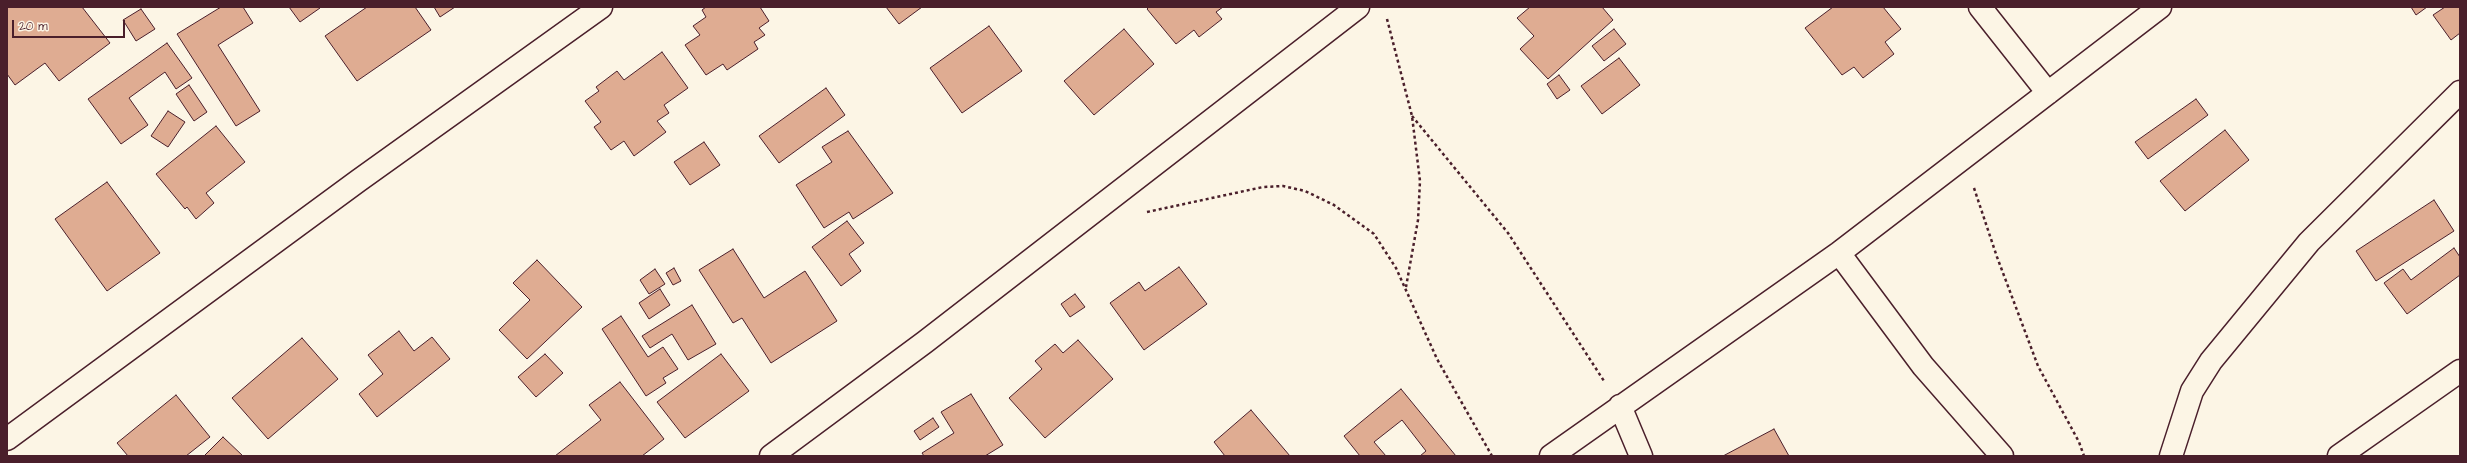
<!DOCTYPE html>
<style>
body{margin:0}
#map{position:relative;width:2467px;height:463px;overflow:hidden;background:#fcf5e5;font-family:"Architects Daughter",sans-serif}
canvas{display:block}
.frame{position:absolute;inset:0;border:8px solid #4a1f2b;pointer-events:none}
.scale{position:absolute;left:12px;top:20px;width:113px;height:18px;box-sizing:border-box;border:2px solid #4a1f2b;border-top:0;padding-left:5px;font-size:12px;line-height:14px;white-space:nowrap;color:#4a1f2b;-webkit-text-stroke:3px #fcf5e5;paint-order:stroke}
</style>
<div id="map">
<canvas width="2467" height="463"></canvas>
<div class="frame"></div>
<div class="scale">20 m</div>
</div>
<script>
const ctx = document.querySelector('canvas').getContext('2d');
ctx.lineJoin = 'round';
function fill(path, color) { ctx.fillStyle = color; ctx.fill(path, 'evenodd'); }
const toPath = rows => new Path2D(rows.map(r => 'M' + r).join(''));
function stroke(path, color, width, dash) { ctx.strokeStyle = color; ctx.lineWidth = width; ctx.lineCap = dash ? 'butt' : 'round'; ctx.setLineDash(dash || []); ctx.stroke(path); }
const building = toPath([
 [7,7,82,7,110,43,59,81,45,63,15,85,7,74,7,7],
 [221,7,243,7,253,23,218,45,260,111,236,126,177,34,221,7],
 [289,7,319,7,320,8,300,22,289,7],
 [367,7,415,7,431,30,357,81,325,36,367,7],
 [434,7,455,7,440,17,434,7],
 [706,7,760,7,769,21,759,28,765,35,754,42,758,49,727,70,723,64,706,75,685,45,700,35,693,26,706,17,702,10,706,7],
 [886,7,922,7,899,24,886,7],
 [1149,7,1223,7,1216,12,1222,19,1199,37,1194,30,1176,44,1147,9,1149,7],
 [1530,7,1602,7,1613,20,1548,79,1520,49,1534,36,1517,18,1530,7],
 [1833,7,1883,7,1901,29,1885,42,1894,54,1863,78,1854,67,1842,75,1805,28,1833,7],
 [2411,7,2427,7,2416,15,2411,7],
 [2445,7,2460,7,2460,33,2451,40,2433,15,2445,7],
 [141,9,155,29,136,41,123,20,141,9],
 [989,26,1022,71,962,113,930,68,989,26],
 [1124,29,1154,64,1094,115,1064,81,1124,29],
 [1614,29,1626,44,1604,61,1592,46,1614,29],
 [167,43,192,78,176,89,165,72,129,98,148,125,121,144,88,99,167,43],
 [662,52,688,88,664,105,669,113,657,121,666,132,634,156,624,141,611,150,594,127,601,122,585,101,599,91,596,87,617,71,624,80,662,52],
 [1619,58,1640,85,1602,114,1581,86,1619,58],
 [1559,75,1570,90,1557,99,1547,84,1559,75],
 [189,85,207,112,194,121,176,94,189,85],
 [826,88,845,115,779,163,759,136,826,88],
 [2196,99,2208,115,2148,159,2135,142,2196,99],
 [168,111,185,122,168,147,151,136,168,111],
 [216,126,245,162,206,193,214,203,196,219,187,207,185,209,156,174,216,126],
 [2225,130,2249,160,2185,211,2160,181,2225,130],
 [848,131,893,193,853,219,849,212,824,228,796,185,832,162,822,147,848,131],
 [704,142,720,165,690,185,674,162,704,142],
 [107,182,160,253,107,291,55,219,107,182],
 [2434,200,2454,231,2376,281,2356,251,2434,200],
 [847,221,864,243,849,254,861,271,841,286,812,247,847,221],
 [2454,248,2460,257,2460,275,2407,314,2384,283,2403,269,2411,280,2454,248],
 [733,249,764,298,805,271,837,321,771,363,742,318,733,323,699,270,733,249],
 [537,260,582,307,527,359,499,330,530,300,513,283,537,260],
 [1179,267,1207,304,1144,350,1110,303,1139,282,1145,291,1179,267],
 [674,268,681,281,673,285,666,273,674,268],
 [655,269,665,284,649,294,640,280,655,269],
 [660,289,670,305,649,319,639,303,660,289],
 [1075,294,1085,307,1070,317,1061,304,1075,294],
 [692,305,716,344,688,360,672,334,650,348,642,336,692,305],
 [621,316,648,357,663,347,678,369,663,378,666,383,646,396,602,329,621,316],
 [399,331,414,351,432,337,450,359,377,417,359,394,383,374,368,355,399,331],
 [302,338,338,379,268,439,232,398,302,338],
 [1078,340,1113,379,1045,438,1009,398,1042,369,1035,361,1055,344,1063,353,1078,340],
 [545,354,563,373,536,397,518,377,545,354],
 [721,354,749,391,685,438,657,402,721,354],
 [620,382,664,439,642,456,555,456,601,420,589,405,620,382],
 [1401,389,1456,456,1420,456,1426,451,1402,420,1374,442,1386,456,1360,456,1344,436,1401,389],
 [971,394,1003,445,985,456,924,456,922,453,954,433,941,412,971,394],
 [176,395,210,437,186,456,128,456,117,443,176,395],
 [1251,410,1290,456,1225,456,1214,442,1251,410],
 [933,418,939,427,920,440,914,431,933,418],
 [1774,429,1789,456,1723,456,1774,429],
 [223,437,243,456,204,456,223,437]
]);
const path = toPath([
 [1387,19,1412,116,1420,181,1418,220,1406,287],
 [1412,116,1508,233,1604,381],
 [1974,188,1997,257,2038,366,2079,442,2084,456],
 [1147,212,1263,187,1283,186,1305,191,1334,205,1374,234,1396,268,1437,359,1492,456]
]);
const minor = toPath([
 [1980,7,2048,93],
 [1839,253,1923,366,2002,456],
 [1620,406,1641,456],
 [7,439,358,181,601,7],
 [771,456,925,342,1358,7],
 [1551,456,1839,253,2160,7],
 [2171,456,2192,391,2211,361,2309,242,2460,92],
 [2339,456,2460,371]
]);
fill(building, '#dfac92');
stroke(building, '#4a1f2b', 1);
stroke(minor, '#4a1f2b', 25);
stroke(path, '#4a1f2b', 2.5, [3, 3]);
stroke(minor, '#fcf5e5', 22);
</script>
